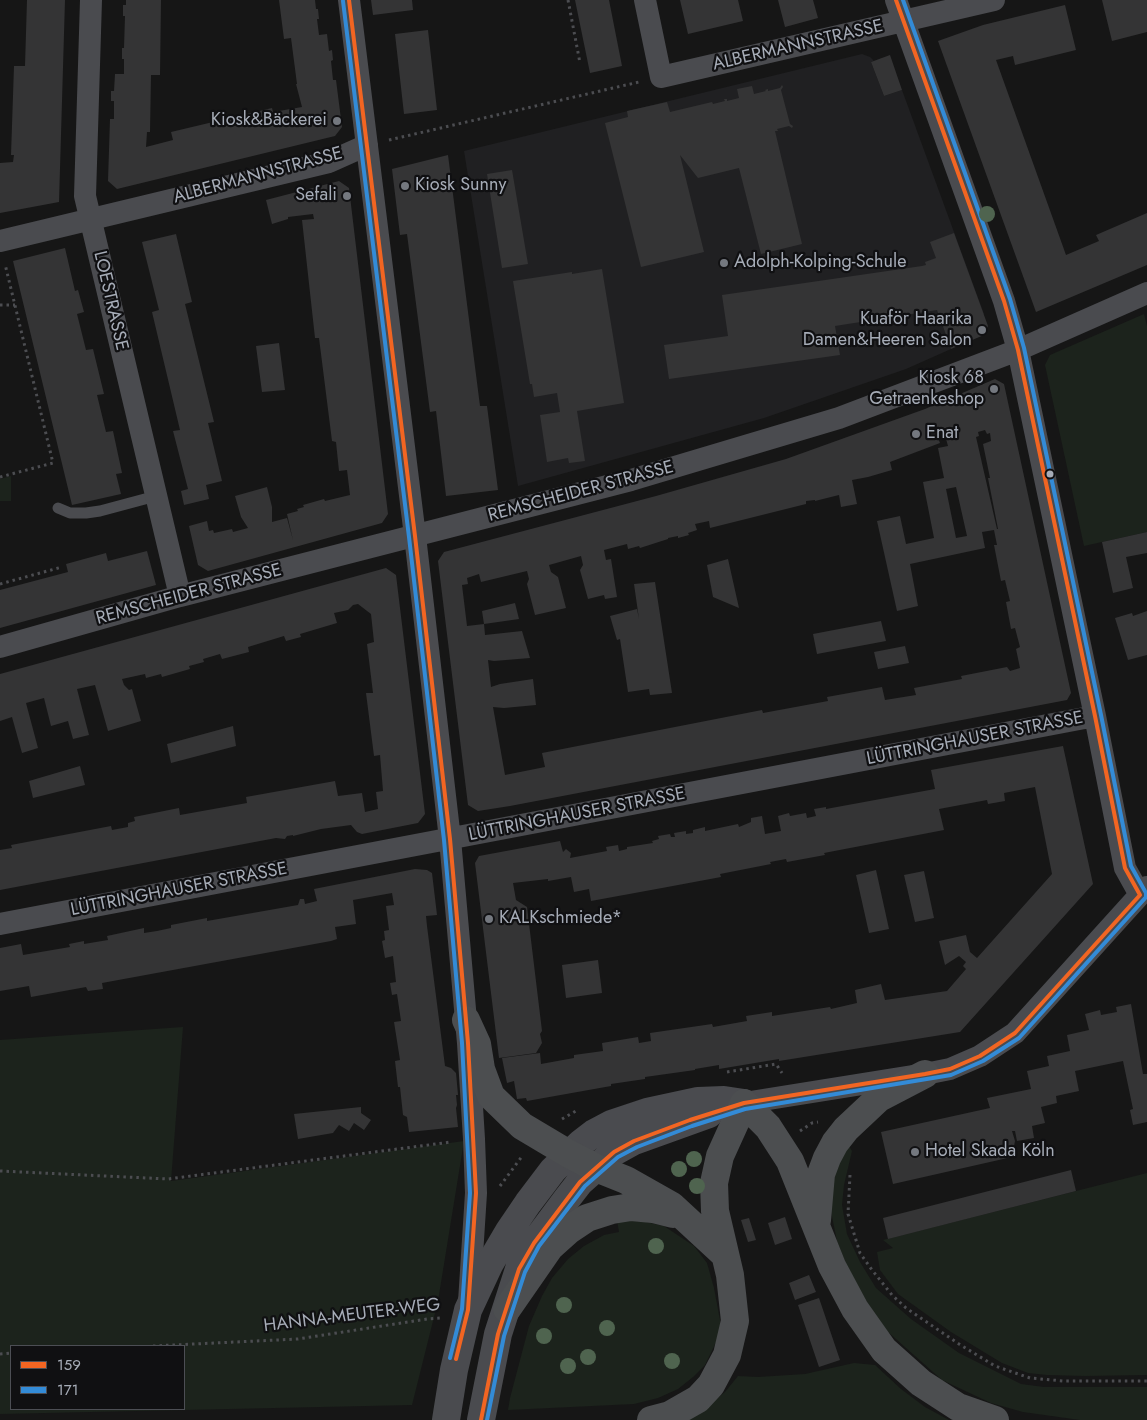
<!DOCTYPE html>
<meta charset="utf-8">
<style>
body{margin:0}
#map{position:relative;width:1147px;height:1420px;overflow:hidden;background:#161616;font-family:Jost,sans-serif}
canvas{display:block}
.legend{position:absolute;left:10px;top:1345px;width:175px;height:65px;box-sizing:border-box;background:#101012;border:1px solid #4c4e54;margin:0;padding:6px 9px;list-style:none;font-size:15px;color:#a6acb7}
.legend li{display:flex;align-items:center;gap:10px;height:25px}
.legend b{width:25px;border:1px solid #4c4e54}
</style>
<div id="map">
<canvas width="1147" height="1420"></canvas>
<ul class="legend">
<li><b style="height:6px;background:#f26522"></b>159</li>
<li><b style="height:6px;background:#338bd7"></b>171</li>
</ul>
</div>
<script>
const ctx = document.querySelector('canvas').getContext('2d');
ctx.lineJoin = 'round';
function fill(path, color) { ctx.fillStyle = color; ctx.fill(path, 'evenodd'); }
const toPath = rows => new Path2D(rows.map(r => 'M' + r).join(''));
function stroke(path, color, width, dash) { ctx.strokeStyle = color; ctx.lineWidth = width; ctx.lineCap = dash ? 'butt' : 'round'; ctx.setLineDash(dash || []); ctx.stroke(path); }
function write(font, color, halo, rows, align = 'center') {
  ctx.font = font + ' Jost,sans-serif'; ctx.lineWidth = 4.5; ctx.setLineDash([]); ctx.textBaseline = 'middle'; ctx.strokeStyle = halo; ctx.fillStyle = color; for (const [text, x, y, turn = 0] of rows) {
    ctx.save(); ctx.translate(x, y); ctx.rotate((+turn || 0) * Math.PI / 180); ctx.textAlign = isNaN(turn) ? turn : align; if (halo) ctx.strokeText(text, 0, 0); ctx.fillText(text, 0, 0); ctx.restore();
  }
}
const built = toPath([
 [862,54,870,57,874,61,871,62,884,96,902,90,984,314,941,321,951,349,906,369,764,418,518,486,464,151]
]);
const green = toPath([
 [1144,314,1147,326,1147,532,1084,546,1045,365,1050,355],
 [11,476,11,501,0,501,0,479],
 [183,1027,171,1181,464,1141,438,1301,412,1405,0,1414,0,1040],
 [11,1346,184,1346,184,1409,11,1409],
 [847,1143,852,1151,844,1185,842,1205,847,1234,860,1262,876,1288,911,1319,959,1353,1021,1384,1044,1387,1147,1387,1147,1420,1080,1420,1023,1412,991,1403,942,1380,887,1331,869,1306,846,1264,837,1241,829,1202,836,1161],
 [1147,1173,1147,1375,1085,1376,1047,1375,1028,1373,1002,1363,951,1332,898,1294,880,1270,877,1252,893,1248,883,1240],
 [617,1220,646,1222,664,1226,694,1246,707,1263,714,1288,720,1320,720,1330,718,1338,705,1365,693,1377,678,1389,658,1398,634,1404,508,1410,510,1398,529,1326,542,1296,552,1278,568,1259,584,1246,604,1235,619,1232],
 [854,1363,875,1365,901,1389,925,1407,949,1420,683,1420,709,1405,725,1392,738,1376,758,1377,805,1374]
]);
const building = toPath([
 [27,0,65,0,59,202,0,213,0,163,13,162,14,155,11,155,14,66,25,66],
 [126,0,161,0,160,75,151,75,150,132,147,132,146,147,173,140,171,132,272,108,273,112,302,107,296,84,297,84,291,38,284,39,279,0,315,0,316,9,318,9,319,19,317,19,319,35,327,34,329,51,332,50,333,60,331,61,333,80,336,80,342,127,335,136,117,189,108,181,110,119,114,119,114,101,111,101,111,91,114,91,115,74,124,74,124,59,122,59,122,48,124,48,125,16,123,16,123,5,126,5],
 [371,0,412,0,413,10,373,15],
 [575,0,609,0,622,66,590,73],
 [680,0,738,0,743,21,688,34],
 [778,0,813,0,818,18,785,27],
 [1102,0,1147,0,1147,32,1112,41],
 [1065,5,1076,50,1015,65,1013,56,996,60,1066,255,1099,241,1096,235,1147,213,1147,265,1036,312,938,41,983,25],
 [428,30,437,110,404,114,395,34],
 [890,55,902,90,884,96,871,62],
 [782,85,783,87,781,90,790,124,793,126,792,128,789,126,777,129,778,131,775,131,802,244,761,254,739,168,698,178,680,155,704,252,641,267,605,123,628,117,627,111,667,102,670,112,712,102,713,104,725,101,724,99,727,99,727,101,739,98,737,89,752,86,754,94,766,91,765,90,768,89,768,91,780,88],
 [448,155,480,406,487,406,498,490,446,496,436,411,430,412,407,234,400,235,392,169],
 [512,170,528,264,502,268,487,174],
 [339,181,349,188,388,514,382,523,208,571,198,565,189,526,207,521,209,531,213,530,214,533,232,529,233,532,248,528,241,517,235,496,267,487,272,507,272,522,287,518,293,540,287,514,298,511,297,509,304,507,303,505,324,499,325,501,350,495,347,470,339,471,336,442,332,441,319,338,315,338,302,220,314,219,313,214,288,217,288,219,272,224,266,200],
 [954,233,988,326,984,335,951,349,937,310,835,326,840,355,669,379,664,345,728,336,722,295,922,266,926,265,925,262,936,258,930,242],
 [176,234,192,302,185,304,214,422,208,423,222,481,206,485,209,499,184,505,181,491,188,489,173,431,180,430,152,312,159,310,142,242],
 [65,248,75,291,78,290,84,312,77,314,86,350,93,349,104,394,97,395,106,432,113,431,122,473,116,474,121,494,72,505,13,261],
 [602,269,624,403,577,411,585,461,569,463,568,458,547,462,540,415,560,412,557,393,534,397,532,384,530,384,513,281,572,272,572,274],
 [279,343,285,390,262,392,256,346],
 [995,379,1004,384,1071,693,1067,700,510,806,478,811,468,805,438,561,444,552,656,496,786,459,925,409],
 [985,430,987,434,990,433,991,441,983,444,990,478,988,478,998,529,997,529,976,437,979,436,978,432],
 [945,435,948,446,938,448,944,478,923,482,934,538,906,544,900,516,877,521,897,611,918,606,910,564,985,548,982,532,994,530,997,545,994,545,1001,581,1005,580,1010,601,1006,602,1011,629,1015,628,1020,647,1016,649,1020,668,1010,671,1007,667,961,676,962,679,914,688,916,695,885,700,882,687,827,697,828,701,763,713,762,710,542,753,545,767,505,775,493,707,504,708,536,705,533,679,500,684,491,687,488,660,494,661,530,658,522,631,485,635,484,624,519,619,515,603,482,611,484,624,467,626,462,585,468,584,467,578,479,574,481,582,527,571,529,579,527,584,535,615,566,608,558,577,551,572,549,565,581,556,583,565,580,570,588,599,604,595,605,599,617,597,611,559,606,560,604,550,627,544,628,549,639,546,640,548,668,539,668,538,678,536,678,538,689,535,688,533,697,530,695,524,709,521,710,528,806,504,806,501,815,500,815,501,839,495,841,507,857,504,852,480,868,477,892,470,890,462,940,443,938,438],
 [956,487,967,536,956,538,946,489],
 [1147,532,1147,553,1126,557,1133,588,1113,593,1102,542],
 [147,551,156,585,0,628,0,590,68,572,66,564,106,553,108,561],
 [728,559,739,608,713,597,707,565],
 [386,568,396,575,425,814,418,823,362,834,357,832,351,825,321,829,293,836,293,835,287,836,285,839,276,838,0,890,0,850,12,848,11,845,111,826,112,830,128,827,128,823,135,821,134,817,179,808,180,815,247,803,246,797,335,781,338,796,362,793,365,812,378,809,376,792,383,791,380,755,374,756,366,693,373,693,367,644,374,642,371,614,358,604,353,605,348,610,334,613,337,623,300,634,301,637,286,641,284,636,248,647,249,652,222,659,220,654,203,659,204,662,189,666,190,669,162,677,161,674,146,678,145,674,122,679,124,685,129,690,132,689,141,721,108,731,95,685,77,689,89,735,73,739,68,721,51,726,44,698,26,703,38,748,22,753,12,717,0,721,0,674],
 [655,582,672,693,650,695,649,689,628,692,620,639,617,640,610,616,637,609,639,619,634,584],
 [1147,611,1147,655,1128,660,1115,618,1132,613,1133,616],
 [881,621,886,641,817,654,813,634],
 [905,646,909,663,878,669,874,652],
 [233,726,236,746,171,763,167,744],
 [1063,746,1093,884,960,1032,779,1061,779,1059,719,1069,719,1065,695,1069,695,1070,645,1077,645,1079,611,1084,611,1086,527,1101,526,1098,517,1099,514,1081,507,1083,502,1058,540,1053,541,1064,574,1058,574,1055,603,1051,602,1043,638,1037,639,1043,651,1041,650,1033,712,1024,713,1027,747,1021,746,1016,772,1012,772,1016,830,1007,831,1009,857,1003,855,990,881,984,885,1000,947,991,966,969,963,966,966,962,959,956,945,965,939,941,966,935,970,952,977,958,1052,874,1035,787,1004,793,1005,801,988,804,987,800,939,809,944,830,824,853,825,855,787,862,786,859,770,862,771,864,720,874,721,877,662,888,591,901,589,889,574,892,571,877,548,881,548,879,513,883,516,900,527,907,542,1031,540,1034,542,1043,536,1053,499,1058,475,863,479,856,560,841,563,852,566,849,571,853,570,858,607,851,606,847,618,845,619,851,627,849,627,847,653,843,652,841,659,839,658,836,670,834,671,837,675,837,674,833,686,831,686,834,693,833,693,830,705,827,705,831,738,824,739,827,751,822,751,818,762,816,765,834,781,831,778,816,789,813,790,816,806,813,807,818,816,816,814,809,826,807,826,809,935,789,931,770],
 [80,766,85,785,33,798,29,781],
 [415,869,427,870,432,873,437,915,426,916,427,926,445,1066,451,1068,456,1073,458,1095,456,1095,457,1105,456,1108,458,1127,409,1132,407,1117,403,1115,400,1087,398,1087,395,1061,400,1060,394,1022,401,1021,397,994,392,995,390,983,396,982,393,956,385,958,382,941,385,940,384,931,389,930,386,906,394,905,392,893,353,900,356,924,335,927,337,939,331,941,102,983,103,989,88,991,86,987,31,997,29,986,0,991,0,948,21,944,23,955,70,947,69,944,84,941,84,944,108,940,107,936,144,928,144,933,157,931,171,928,171,925,207,918,207,921,298,905,300,899,304,899,305,904,317,901,314,889],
 [876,870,889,929,869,933,856,875],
 [924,871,934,918,915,922,904,875],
 [598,960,602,993,566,998,562,965],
 [1131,1004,1143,1074,1147,1074,1147,1122,1133,1125,1130,1110,1133,1109,1123,1061,1075,1071,1079,1091,1056,1096,1057,1103,1041,1107,1045,1123,1032,1126,1034,1138,1017,1141,1015,1131,1012,1131,1015,1141,1012,1157,893,1184,881,1132,990,1108,987,1098,1031,1089,1027,1071,1049,1066,1047,1056,1070,1051,1067,1035,1089,1030,1085,1014,1100,1010,1101,1015,1117,1012,1116,1007],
 [361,1107,361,1113,371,1120,364,1130,354,1123,349,1131,339,1125,333,1133,298,1139,294,1114],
 [1071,1170,1076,1191,888,1239,883,1218],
 [785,1217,792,1239,775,1245,768,1223],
 [749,1218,756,1240,748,1242,741,1220],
 [809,1275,816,1292,795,1300,789,1283],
 [819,1298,840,1360,819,1367,798,1305]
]);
const path = toPath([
 [568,0,580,63],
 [389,140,639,82],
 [0,305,15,305],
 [0,477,53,463,5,264],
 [0,584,62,567],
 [727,1072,776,1064,782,1073],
 [562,1119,576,1111],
 [800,1131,812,1123,818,1122],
 [0,1171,168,1179,451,1142],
 [850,1175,848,1214,860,1253,872,1270,892,1295,906,1308,959,1344,995,1366,1030,1378,1063,1381,1147,1381],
 [500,1186,523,1155],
 [153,1346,298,1339,427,1319,440,1318],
 [0,1354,11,1353]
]);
const service = toPath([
 [58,508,70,513,86,513,100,511,156,496]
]);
const minor = toPath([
 [91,0,85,196,180,596],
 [349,0,415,536,450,839,468,1043,474,1139,476,1193,469,1302],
 [645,0,661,77,994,0],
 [896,0,1004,301,1018,350,1095,716,1125,868,1140,895],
 [0,241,329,162,367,145],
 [0,647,180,596,631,480,839,418,1018,350,1147,293],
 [0,924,1095,716],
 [744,1103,925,1074,950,1069,980,1056,1015,1033,1147,887]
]);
const tertiary = toPath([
 [446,1420,454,1370,468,1310,489,1265,509,1231,528,1203,553,1170,581,1143,594,1133,611,1124,647,1112,698,1101,724,1100,744,1103],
 [481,1420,498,1334,519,1269,534,1243,566,1200,580,1182,614,1152,634,1141,709,1114]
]);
const trunk = toPath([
 [466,1020,477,1044,481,1069,491,1096,522,1126,569,1154,596,1168,626,1180,672,1206,724,1254],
 [817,1220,821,1174,827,1158,835,1143,846,1129,879,1098,925,1074],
 [507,1309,550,1247,569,1230,587,1218,612,1210,631,1207,653,1209,673,1214],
 [651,1420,670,1415,698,1399,711,1385,727,1355,735,1321,730,1275,715,1211,714,1183,720,1156,744,1103,768,1127,790,1161,832,1266,855,1309,884,1350,921,1383,958,1407,995,1420]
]);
const bus1 = toPath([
 [349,0,415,536,450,839,468,1043,476,1193,468,1310,456,1359],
 [481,1420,498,1334,519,1269,534,1243,580,1182,614,1152,634,1141,690,1120,744,1103,925,1074,950,1069,980,1056,1015,1033,1140,895,1125,868,1095,716,1018,350,1004,301,896,0]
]);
const bus2 = toPath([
 [343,1,409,537,444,840,462,1043,470,1193,462,1309,450,1358],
 [487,1420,504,1336,525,1272,539,1246,585,1186,618,1157,637,1147,692,1126,745,1109,951,1075,983,1061,1019,1038,1146,897,1146,893,1131,866,1101,715,1024,348,1010,299,903,0]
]);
const trees = [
 [987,214],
 [694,1159],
 [679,1169],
 [697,1186],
 [656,1246],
 [564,1305],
 [607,1328],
 [544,1336],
 [588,1357],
 [672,1361],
 [568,1366]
];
const markers = [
 [337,121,5,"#74787f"],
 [405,186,5,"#74787f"],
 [347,196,5,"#74787f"],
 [724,263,5,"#74787f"],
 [982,330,5,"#74787f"],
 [994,389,5,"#74787f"],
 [916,434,5,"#74787f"],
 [1050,474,4.5,"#a6acb7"],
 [489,919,5,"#74787f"],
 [915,1152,5,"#74787f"]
];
const streetNames = [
 ["ALBERMANNSTRASSE",798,46,-13],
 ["ALBERMANNSTRASSE",258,176,-15],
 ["LOESTRASSE",110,301,77],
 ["REMSCHEIDER STRASSE",581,492,-15],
 ["REMSCHEIDER STRASSE",189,595,-15],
 ["LÜTTRINGHAUSER STRASSE",975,739,-11],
 ["LÜTTRINGHAUSER STRASSE",577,815,-11],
 ["LÜTTRINGHAUSER STRASSE",179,890,-11],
 ["HANNA-MEUTER-WEG",352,1316,-7]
];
const poiNames = [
 ["Kiosk&Bäckerei",327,121,"right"],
 ["Kiosk Sunny",415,186],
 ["Sefali",337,196,"right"],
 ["Adolph-Kolping-Schule",734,263],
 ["Kuaför Haarika",972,320,"right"],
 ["Damen&Heeren Salon",972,341,"right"],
 ["Kiosk 68",984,379,"right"],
 ["Getraenkeshop",984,400,"right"],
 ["Enat",926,434],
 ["KALKschmiede*",499,919],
 ["Hotel Skada Köln",925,1152]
];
fill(built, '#202022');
fill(green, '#1c231c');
fill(building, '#343435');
stroke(path, '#4c4d51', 3, [2.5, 4]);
stroke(service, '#4a4b4f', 11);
stroke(minor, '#4a4b4f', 22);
stroke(tertiary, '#4a4b4f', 28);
stroke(trunk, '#4c4e50', 28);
stroke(bus1, '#f26522', 4);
stroke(bus2, '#338bd7', 4);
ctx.fillStyle = '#4f644f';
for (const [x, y] of trees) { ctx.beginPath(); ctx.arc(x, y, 8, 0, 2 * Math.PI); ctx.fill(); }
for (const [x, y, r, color] of markers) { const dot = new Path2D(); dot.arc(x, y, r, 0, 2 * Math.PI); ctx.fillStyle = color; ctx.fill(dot); stroke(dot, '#101012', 2); }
write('18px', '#a6acb7', '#101012', streetNames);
write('18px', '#a6acb7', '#101012', poiNames, 'left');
</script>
